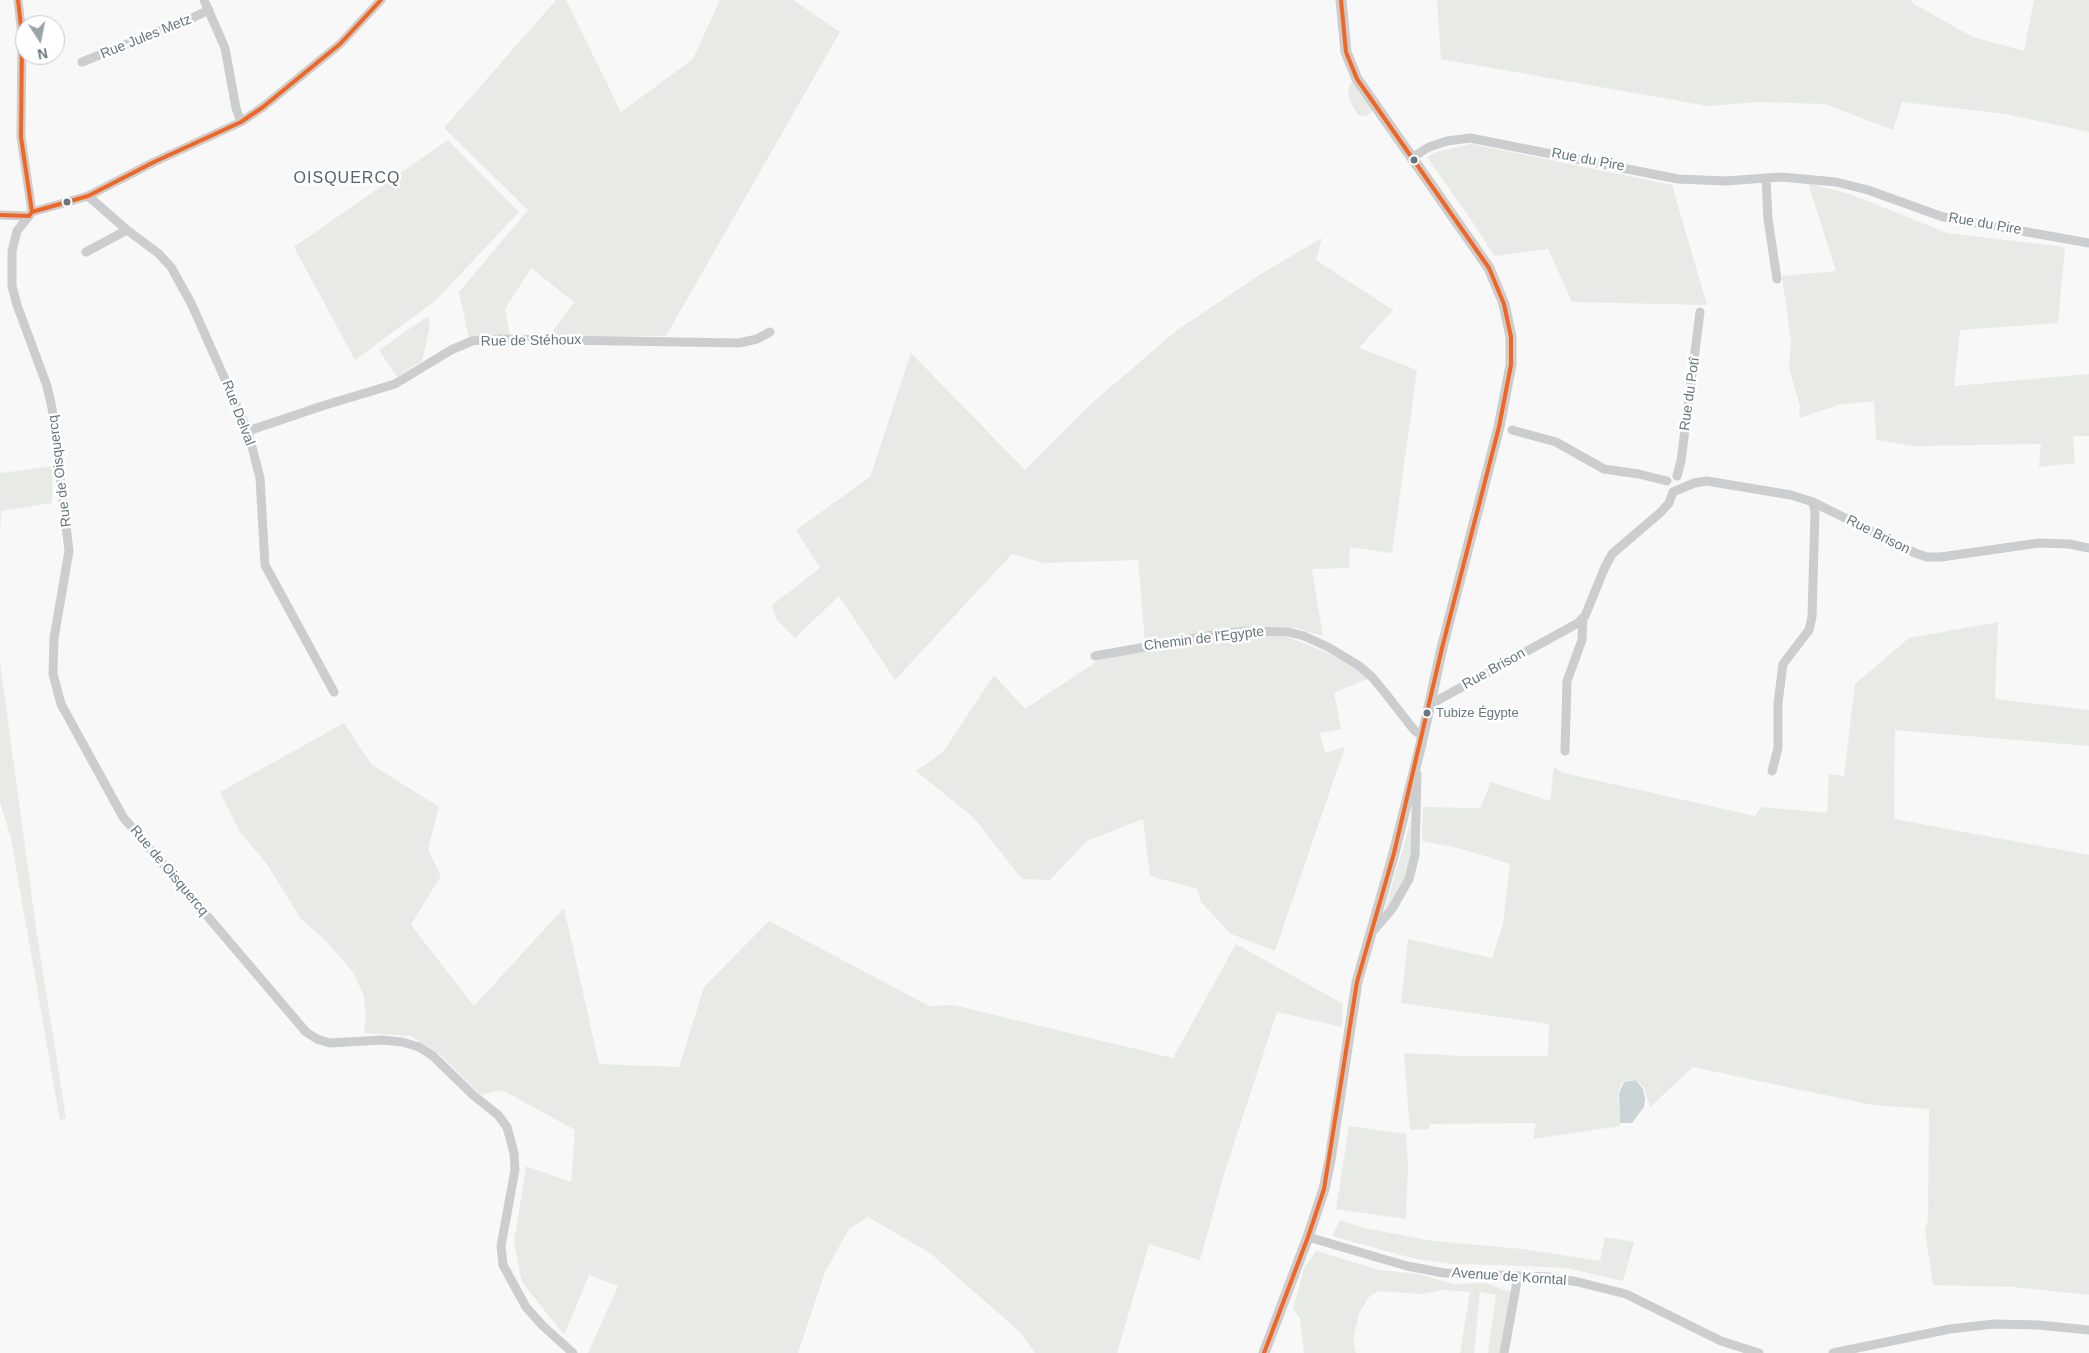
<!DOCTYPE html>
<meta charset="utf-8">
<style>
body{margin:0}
#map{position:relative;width:2089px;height:1353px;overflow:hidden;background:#f8f8f8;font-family:Helvetica,sans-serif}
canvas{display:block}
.north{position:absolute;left:15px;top:15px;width:50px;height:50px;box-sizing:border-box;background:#fff;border:1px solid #c2c9cc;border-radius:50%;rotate:169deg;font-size:14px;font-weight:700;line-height:20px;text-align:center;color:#66777f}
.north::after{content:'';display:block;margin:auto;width:18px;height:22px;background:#99a4a9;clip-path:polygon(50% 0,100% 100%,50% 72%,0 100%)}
</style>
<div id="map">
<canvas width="2089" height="1353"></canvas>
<div class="north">N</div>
</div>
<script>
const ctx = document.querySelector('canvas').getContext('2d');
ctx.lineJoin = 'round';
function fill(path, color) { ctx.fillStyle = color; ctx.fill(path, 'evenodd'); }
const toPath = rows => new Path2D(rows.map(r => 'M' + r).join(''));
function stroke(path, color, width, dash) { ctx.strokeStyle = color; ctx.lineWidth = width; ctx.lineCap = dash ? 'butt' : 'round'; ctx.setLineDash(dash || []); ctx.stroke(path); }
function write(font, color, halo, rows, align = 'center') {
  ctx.font = font + ' Helvetica,sans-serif'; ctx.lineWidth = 5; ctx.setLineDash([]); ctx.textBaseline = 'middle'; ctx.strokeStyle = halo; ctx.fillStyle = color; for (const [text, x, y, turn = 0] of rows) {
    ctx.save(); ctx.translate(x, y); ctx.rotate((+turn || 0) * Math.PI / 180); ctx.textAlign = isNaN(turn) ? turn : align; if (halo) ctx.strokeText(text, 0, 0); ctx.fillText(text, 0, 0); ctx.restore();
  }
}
const green = toPath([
 [556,0,566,0,621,112,693,59,720,0,793,0,840,32,666,336,549,337,574,302,531,268,505,309,510,336,469,338,459,292,528,210,444,128],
 [1437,0,1911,0,1914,4,1973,37,2024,51,2034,0,2089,0,2089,132,2006,114,1902,102,1893,130,1825,104,1758,102,1708,106,1441,59],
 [1353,82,1373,110,1367,116,1358,115,1350,101,1348,90,1350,84],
 [448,140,519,212,436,300,355,360,294,247],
 [1472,144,1672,185,1707,305,1572,302,1548,249,1494,256,1476,227,1427,157,1439,151],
 [1808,183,1850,194,1947,233,2065,247,2058,323,1960,330,1954,386,2089,374,2089,436,2073,436,2075,463,2039,467,2041,444,1915,446,1876,440,1874,401,1838,405,1799,418,1800,406,1789,368,1791,341,1782,276,1836,271],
 [1322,238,1316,260,1393,310,1359,348,1417,370,1392,553,1350,547,1349,568,1312,569,1323,636,1296,628,1247,627,1145,642,1138,560,1044,563,1012,554,895,680,839,596,795,638,776,619,772,605,820,568,796,530,870,477,911,353,1025,470,1091,404,1176,331,1261,274],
 [428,316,430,326,422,361,397,377,379,350],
 [53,466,52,503,1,511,0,539,0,471,2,473],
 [1998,622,1995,699,2089,710,2089,746,1895,730,1894,819,2089,855,2089,1295,2013,1287,1933,1285,1925,1230,1928,1220,1929,1109,1872,1105,1693,1067,1650,1107,1644,1088,1636,1079,1622,1082,1618,1093,1620,1126,1533,1139,1536,1123,1430,1124,1429,1129,1410,1130,1404,1053,1463,1056,1548,1056,1549,1024,1401,1003,1408,939,1492,958,1503,924,1510,864,1462,849,1422,841,1423,807,1480,808,1491,782,1550,801,1554,767,1564,773,1755,816,1761,807,1827,813,1829,774,1844,776,1855,684,1909,638],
 [1261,635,1287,637,1311,646,1338,658,1353,667,1367,679,1334,693,1341,729,1320,733,1325,753,1345,747,1275,951,1231,934,1201,902,1197,889,1150,876,1143,819,1087,841,1050,880,1022,879,973,817,916,771,943,752,994,675,1025,709,1099,660,1214,639],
 [0,662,36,928,66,1118,60,1121,11,838,0,802],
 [344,723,371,764,439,807,428,849,441,876,411,925,474,1006,564,908,599,1064,679,1067,704,987,769,921,929,1006,953,1005,1173,1058,1236,944,1343,1004,1342,1027,1277,1012,1225,1171,1200,1260,1149,1244,1117,1353,1035,1353,1020,1332,930,1253,868,1217,849,1229,825,1272,798,1353,588,1353,618,1286,589,1275,564,1335,522,1282,514,1243,526,1166,571,1182,575,1130,502,1090,481,1095,443,1057,411,1036,364,1033,366,1018,364,996,353,972,326,941,301,919,267,864,240,832,220,792],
 [1412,816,1410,864,1405,879,1384,913],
 [1349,1126,1406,1134,1408,1164,1406,1219,1336,1209],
 [1340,1220,1364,1228,1433,1241,1523,1249,1600,1261,1605,1237,1634,1242,1623,1281,1567,1268,1504,1265,1451,1264,1412,1258,1332,1236],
 [1316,1251,1380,1270,1418,1274,1453,1284,1485,1283,1511,1292,1501,1353,1488,1353,1496,1295,1480,1292,1474,1353,1460,1353,1470,1292,1443,1290,1422,1294,1378,1291,1368,1298,1359,1314,1353,1341,1356,1353,1304,1353,1300,1318,1293,1309,1304,1268]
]);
const water = toPath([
 [1636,1080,1643,1089,1645,1099,1644,1107,1632,1123,1620,1123,1619,1093,1624,1082]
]);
const minor = toPath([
 [18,0,22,35,21,137,32,212],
 [204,0,225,48,236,108,241,122],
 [381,0,340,44,263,107,241,122,154,162,88,196,32,212,17,231,12,251,12,286,17,305,47,386,52,408,69,551,54,638,53,674,61,704,123,817,306,1032,317,1039,330,1043,382,1040,402,1042,419,1047,433,1056,473,1095,498,1115,507,1127,514,1153,515,1170,501,1246,503,1265,526,1307,543,1326,573,1353],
 [82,62,190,19,209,10],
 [1413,157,1429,147,1447,141,1470,138,1678,179,1725,181,1781,177,1836,182,1868,190,1943,217,2089,243],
 [1766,178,1768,219,1777,279],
 [88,196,127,230,158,253,171,267,191,303,248,431,260,478,265,565,334,692],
 [0,215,29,216],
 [86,252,127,230],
 [1512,430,1556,442,1604,469,1639,474,1667,481],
 [248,431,322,406,395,384,451,350,472,341,501,339,739,343,757,339,770,332],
 [1677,476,1681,461,1700,312],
 [1673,492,1694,483,1707,481,1791,495,1813,502,1915,553,1927,557,1941,557,2039,543,2069,544,2089,548],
 [1095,656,1218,634,1249,631,1288,632,1304,636,1328,647,1358,665,1372,677,1386,694,1414,730,1423,737],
 [1429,705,1578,623,1585,616,1605,567,1612,554,1661,512,1669,503,1673,492],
 [1565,751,1567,681,1582,640,1583,618],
 [1772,771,1778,748,1778,703,1783,664,1809,630,1812,617,1815,512,1813,502],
 [1373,931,1392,909,1409,879,1415,855,1417,774],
 [1308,1237,1407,1266,1444,1273,1549,1277,1578,1282,1626,1294,1721,1341,1759,1353],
 [1504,1353,1518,1276],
 [1833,1353,1950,1329,1994,1324,2039,1325,2089,1330]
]);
const tertiary = toPath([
 [1264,1353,1308,1237,1324,1189,1330,1160,1357,982,1394,853,1421,744,1442,648,1499,427,1511,365,1511,337,1504,304,1489,268,1357,79,1346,52,1341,0]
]);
const bus1 = toPath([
 [18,0,22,35,21,137,32,212],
 [0,215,29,216,32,212,88,196,154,162,241,122,263,107,340,44,381,0],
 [1264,1353,1308,1237,1324,1189,1357,982,1394,853,1442,648,1499,427,1511,365,1511,337,1504,304,1489,268,1357,79,1346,52,1341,0]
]);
const markers = [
 [1414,160,4.5,"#66777f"],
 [67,202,4.5,"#66777f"],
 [1427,713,4.5,"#66777f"]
];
const busNames = [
 ["Tubize Égypte",1436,713]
];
const streetNames = [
 ["Rue Jules Metz",146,37,-22],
 ["Rue du Pire",1588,160,11],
 ["Rue du Pire",1985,224,10],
 ["Rue de Stéhoux",531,341,-1],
 ["Rue du Potî",1690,394,-82],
 ["Rue Delval",238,413,69],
 ["Rue de Oisquercq",60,471,-97],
 ["Rue Brison",1878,535,27],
 ["Chemin de l'Egypte",1204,639,-7],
 ["Rue Brison",1494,669,-29],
 ["Rue de Oisquercq",169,871,50],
 ["Avenue de Korntal",1509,1277,4]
];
const quarterNames = [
 ["OISQUERCQ",347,179]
];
fill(green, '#e8eae6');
fill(water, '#cbd4d6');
stroke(minor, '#cbcdce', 9);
stroke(tertiary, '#cbcdce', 11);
stroke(bus1, '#f26522', 4);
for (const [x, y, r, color] of markers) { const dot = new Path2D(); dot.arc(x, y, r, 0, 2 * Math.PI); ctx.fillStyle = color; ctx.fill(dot); stroke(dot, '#fff', 2); }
write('13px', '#66777f', '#fff', busNames, 'left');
write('14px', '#66777f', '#fff', streetNames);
ctx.letterSpacing = '1px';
write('16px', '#58646b', '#fff', quarterNames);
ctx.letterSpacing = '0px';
</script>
